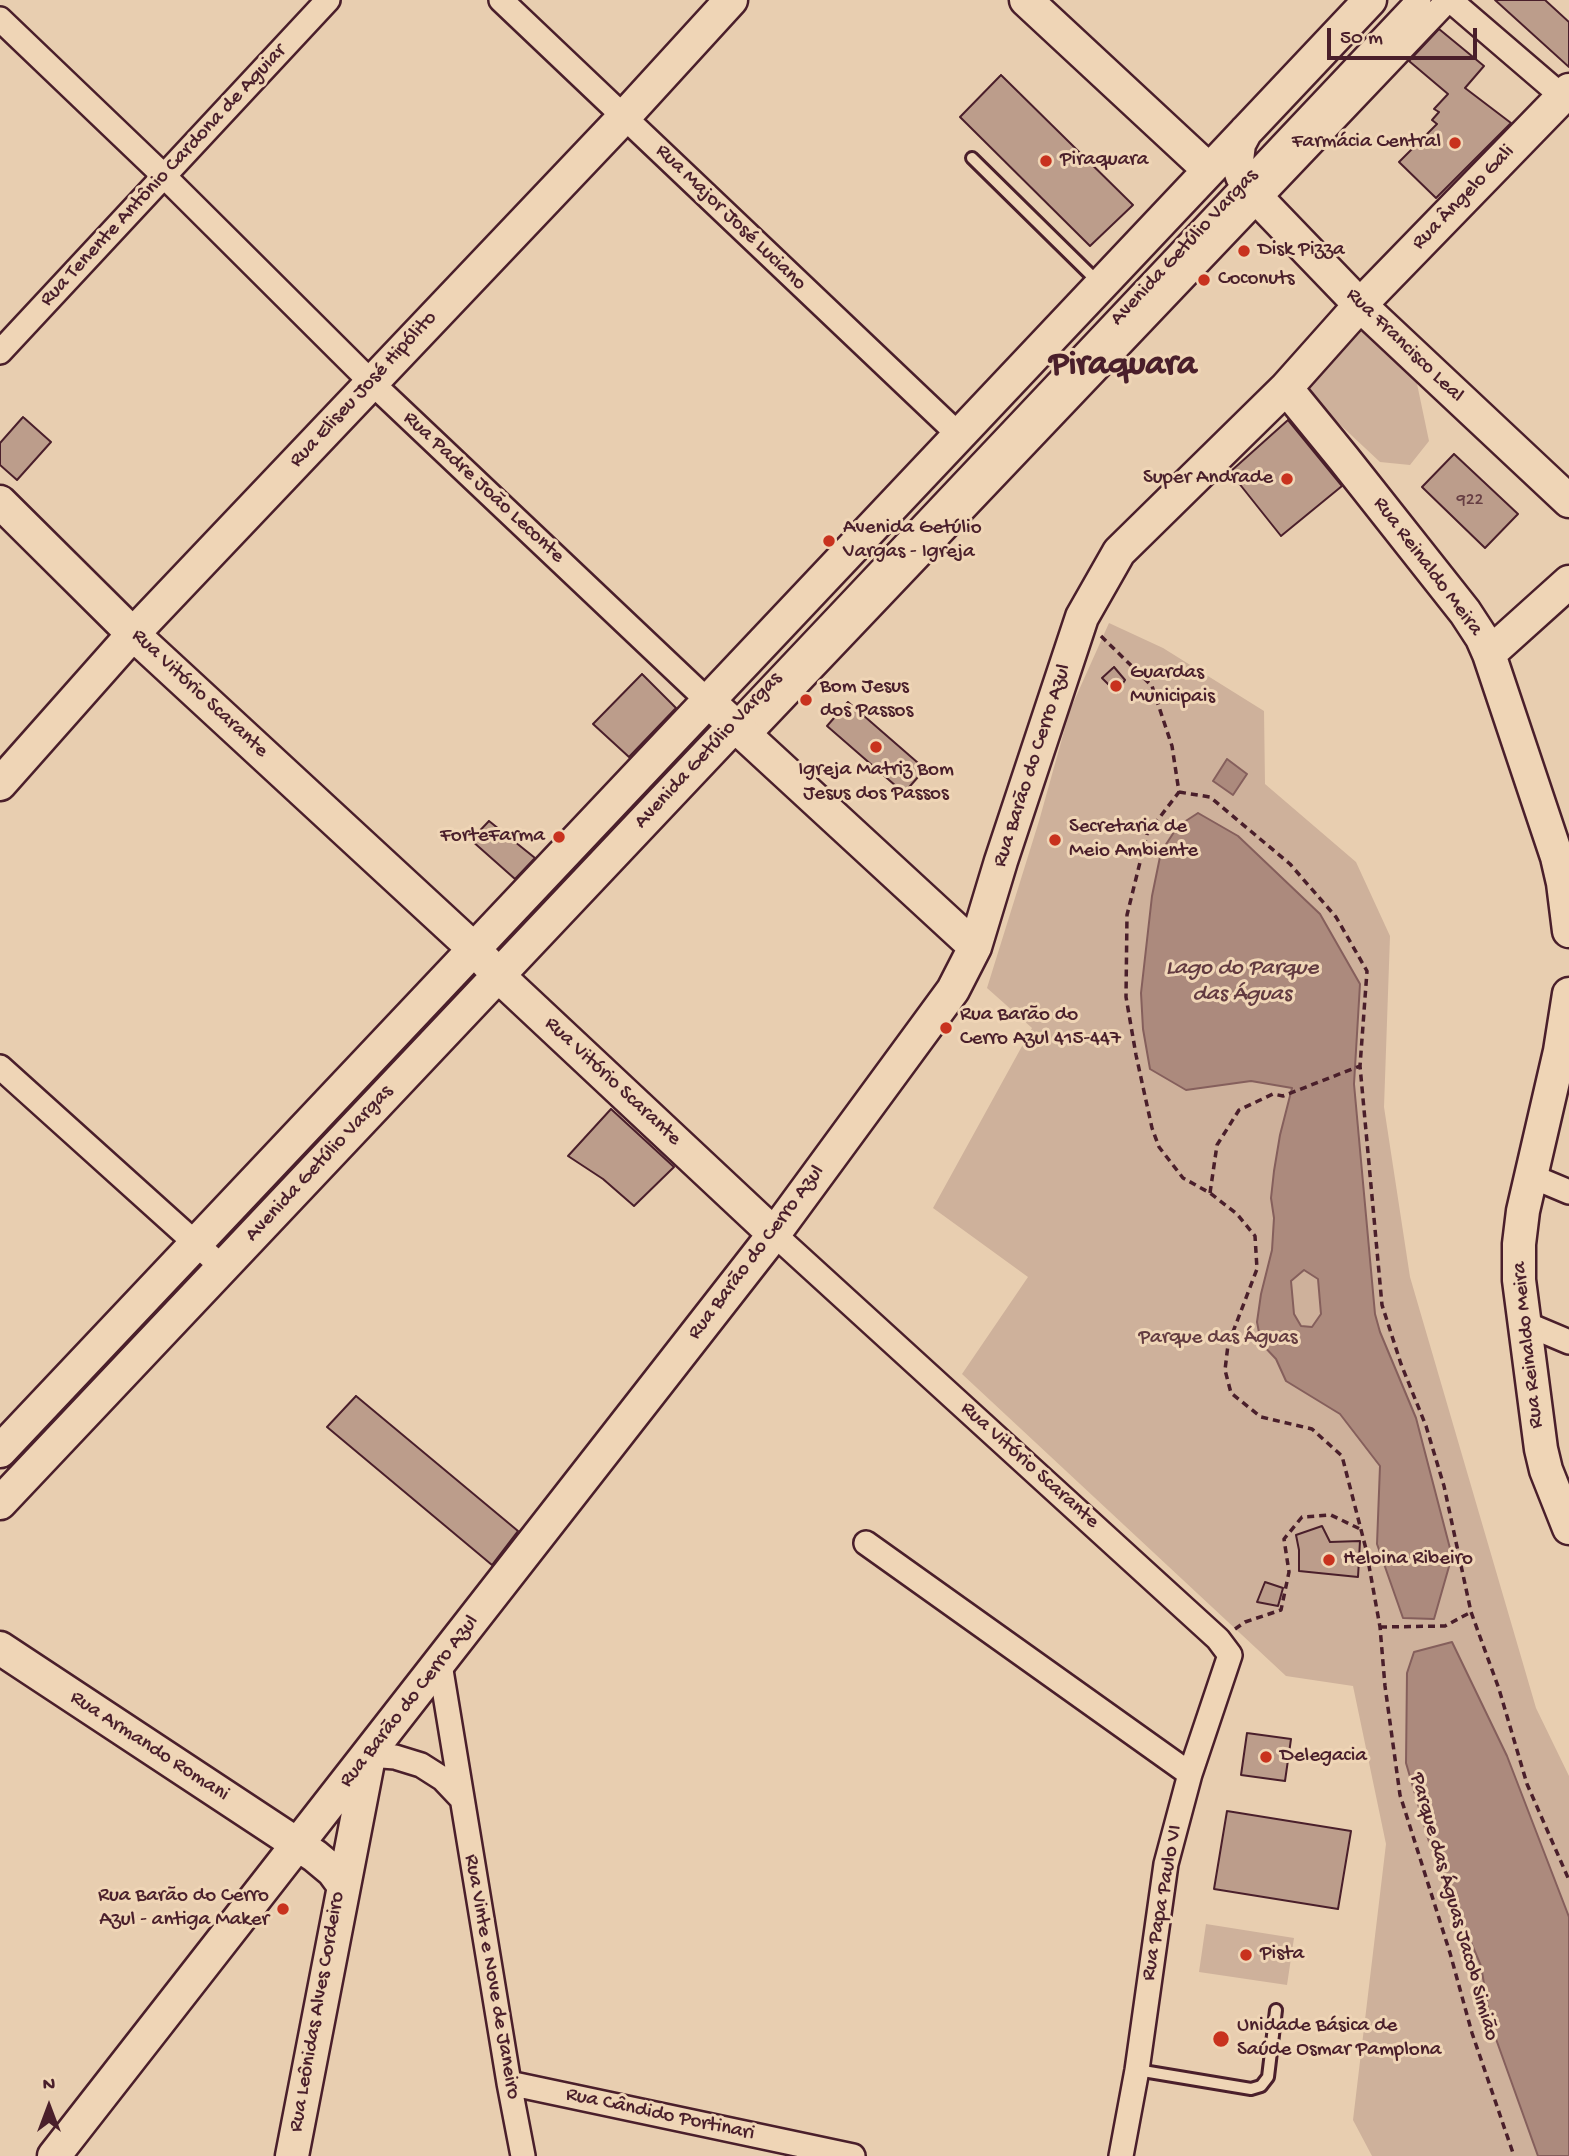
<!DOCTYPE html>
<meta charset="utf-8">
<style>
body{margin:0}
#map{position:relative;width:1569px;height:2156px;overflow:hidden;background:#e8ceb0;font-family:"Gochi Hand",sans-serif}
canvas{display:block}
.north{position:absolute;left:14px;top:2072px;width:70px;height:70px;-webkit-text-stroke:5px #efd5b6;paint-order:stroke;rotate:0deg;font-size:19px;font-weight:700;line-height:28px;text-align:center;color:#4a1f2b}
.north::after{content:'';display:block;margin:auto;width:24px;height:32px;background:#4a1f2b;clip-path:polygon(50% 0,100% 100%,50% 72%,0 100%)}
.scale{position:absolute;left:1327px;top:28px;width:150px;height:32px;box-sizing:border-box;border:4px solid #4a1f2b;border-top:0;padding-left:9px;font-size:21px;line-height:24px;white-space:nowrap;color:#4a1f2b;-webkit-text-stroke:5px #efd5b6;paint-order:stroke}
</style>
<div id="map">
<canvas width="1569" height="2156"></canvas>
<div class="north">N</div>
<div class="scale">50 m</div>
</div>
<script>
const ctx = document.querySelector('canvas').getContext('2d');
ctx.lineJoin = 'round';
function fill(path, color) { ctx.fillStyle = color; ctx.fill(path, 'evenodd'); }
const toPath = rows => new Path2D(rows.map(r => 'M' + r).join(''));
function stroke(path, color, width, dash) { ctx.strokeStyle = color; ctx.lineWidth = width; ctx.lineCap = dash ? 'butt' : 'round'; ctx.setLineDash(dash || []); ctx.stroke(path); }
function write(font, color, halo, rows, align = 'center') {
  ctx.font = font + ' "Gochi Hand",sans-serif'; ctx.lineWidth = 6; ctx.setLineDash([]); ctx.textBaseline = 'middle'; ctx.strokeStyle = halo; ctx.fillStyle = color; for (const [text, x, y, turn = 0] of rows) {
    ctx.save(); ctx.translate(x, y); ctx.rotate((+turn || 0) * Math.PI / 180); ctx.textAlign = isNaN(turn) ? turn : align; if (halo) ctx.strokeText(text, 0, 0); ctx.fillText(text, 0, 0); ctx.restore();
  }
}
const green = toPath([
 [1359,328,1394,355,1416,379,1429,441,1410,465,1380,462,1303,390],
 [1109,623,1163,648,1264,711,1265,784,1356,862,1390,936,1384,1107,1410,1277,1536,1708,1569,1776,1569,2156,1372,2156,1353,2120,1386,1844,1353,1686,1286,1676,962,1374,1028,1277,933,1208,1032,1028,987,988,1039,821,1070,710],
 [1206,1924,1294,1938,1287,1985,1199,1972]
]);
const water = toPath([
 [1227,759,1247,774,1233,795,1213,781,1227,759],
 [1198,813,1238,836,1320,914,1360,984,1354,1084,1375,1314,1380,1332,1416,1418,1452,1556,1434,1619,1403,1618,1377,1544,1380,1466,1340,1414,1286,1381,1276,1359,1261,1343,1257,1322,1261,1294,1272,1250,1274,1218,1271,1198,1274,1171,1280,1135,1292,1088,1251,1081,1186,1090,1150,1069,1143,1029,1141,993,1152,896,1161,852,1178,826,1198,813],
 [1304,1270,1318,1279,1321,1314,1312,1327,1301,1326,1294,1314,1291,1281,1304,1270],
 [1452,1642,1507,1756,1569,1917,1569,2156,1538,2156,1491,2025,1481,1966,1430,1845,1406,1763,1407,1673,1414,1652,1452,1642]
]);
const building = toPath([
 [1495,0,1545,0,1569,22,1569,67,1495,0],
 [1439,29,1484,66,1465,88,1511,123,1436,198,1399,162,1437,124,1432,120,1439,112,1434,109,1448,94,1409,61,1439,29],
 [1001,75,1133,205,1090,246,960,117,1001,75],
 [23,417,51,442,17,480,0,465,0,443,23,417],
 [1288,420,1342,486,1281,536,1230,472,1288,420],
 [1454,454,1518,514,1485,548,1422,487,1454,454],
 [1114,667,1125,680,1117,693,1102,678,1114,667],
 [642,674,676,708,629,757,593,724,642,674],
 [848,702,925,769,904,793,827,726,848,702],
 [489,821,535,858,515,879,471,840,489,821],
 [611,1109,674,1167,634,1206,603,1179,568,1156,611,1109],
 [356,1396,518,1531,492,1565,327,1427,356,1396],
 [1322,1526,1330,1542,1360,1541,1358,1577,1299,1571,1299,1550,1296,1535,1322,1526],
 [1265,1582,1283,1588,1278,1606,1257,1602,1265,1582],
 [1247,1733,1291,1739,1285,1781,1241,1775,1247,1733],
 [1227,1811,1351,1831,1338,1909,1214,1889,1227,1811]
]);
const path = toPath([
 [1101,636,1152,686,1172,746,1179,792,1147,834,1127,915,1126,997,1136,1055,1152,1128,1159,1147,1183,1178,1210,1193,1237,1214,1255,1236,1257,1269,1228,1345,1225,1370,1231,1393,1261,1417,1312,1429,1342,1456,1366,1549,1380,1627,1385,1686,1400,1795,1450,1953,1472,2033,1514,2156],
 [1179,792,1210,797,1290,864,1336,917,1367,971,1360,1066,1382,1305,1401,1364,1426,1426,1444,1486,1471,1612,1499,1689,1527,1784,1569,1880],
 [1210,1193,1217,1145,1239,1110,1273,1094,1283,1096,1360,1066],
 [1380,1627,1445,1626,1471,1612],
 [1235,1629,1245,1622,1281,1610,1289,1572,1284,1539,1302,1517,1331,1515,1360,1529]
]);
const lane = toPath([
 [972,158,1099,283],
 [1137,2070,1251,2089,1261,2086,1268,2077,1276,2010]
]);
const street = toPath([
 [501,0,959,435],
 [1450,0,1563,97],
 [0,19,164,176,371,382,708,701],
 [0,352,328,0],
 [734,726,1419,0],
 [747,737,1448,0],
 [0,1067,222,1267],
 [1531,1176,1569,1192],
 [774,1234,1218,1639,1230,1655,1190,1774,1166,1864,1137,2070,1121,2156],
 [1524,1323,1569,1342],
 [866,1543,1190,1774],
 [440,1664,509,2083,523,2156],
 [369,1755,395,1757,421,1765,443,1779,461,1798],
 [509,2083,853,2156]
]);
const secondary = toPath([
 [1026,0,1209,170],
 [1246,131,1239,144,1237,160,1242,176,1259,200,1360,305,1569,501],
 [1286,388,1344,459,1465,612,1482,638,1489,654,1557,857,1563,883,1569,931],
 [0,502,133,634,473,948,506,983,774,1234],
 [1489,654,1569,582],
 [719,711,975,947],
 [0,784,133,634,624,117,731,0],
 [1569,994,1560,1051,1523,1211,1519,1244,1519,1280,1541,1449,1546,1470,1569,1528],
 [0,1451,1370,0],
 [0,1503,734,726],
 [0,1648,315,1856,333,1871,344,1886],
 [54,2156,774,1234,953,990,975,947,1001,861,1082,617,1119,552,1286,388,1360,305,1569,90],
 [292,2156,368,1762]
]);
const markers = [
 [1455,143,7,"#c8321e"],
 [1046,161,7,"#c8321e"],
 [1244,251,7,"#c8321e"],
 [1204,280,7,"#c8321e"],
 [1287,479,7,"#c8321e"],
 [829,541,7,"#c8321e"],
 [1116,686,7,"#c8321e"],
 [806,700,7,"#c8321e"],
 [876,747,7,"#c8321e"],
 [559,837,7,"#c8321e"],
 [1055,840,7,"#c8321e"],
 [946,1028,7,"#c8321e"],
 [1329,1560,7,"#c8321e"],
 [1266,1757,7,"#c8321e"],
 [283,1909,7,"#c8321e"],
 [1246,1955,7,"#c8321e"],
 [1221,2039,9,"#c8321e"]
];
const numberNames = [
 ["922",1470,501]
];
const poiNames = [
 ["Farmácia Central",1441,143,"right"],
 ["Piraquara",1060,161],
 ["Disk Pizza",1258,251],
 ["Coconuts",1218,280],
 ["Super Andrade",1273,479,"right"],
 ["Avenida Getúlio",843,529],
 ["Vargas - Igreja",843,553],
 ["Guardas",1130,674],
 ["Municipais",1130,698],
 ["Bom Jesus",820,688],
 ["dos Passos",820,712],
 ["Igreja Matriz Bom",876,771,"center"],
 ["Jesus dos Passos",876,795,"center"],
 ["Secretaria de",1069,828],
 ["Meio Ambiente",1069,852],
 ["ForteFarma",545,837,"right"],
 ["Rua Barão do",960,1016],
 ["Cerro Azul 415-447",960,1040],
 ["Heloina Ribeiro",1343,1560],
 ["Delegacia",1280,1757],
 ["Rua Barão do Cerro",269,1897,"right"],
 ["Azul - antiga Maker",269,1921,"right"],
 ["Pista",1260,1955],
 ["Unidade Básica de",1237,2027],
 ["Saúde Osmar Pamplona",1237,2051]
];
const streetNames = [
 ["Rua Tenente Antônio Cardona de Aguiar",164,176,-47],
 ["Rua Ângelo Gali",1464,198,-46],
 ["Rua Major José Luciano",730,218,44],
 ["Avenida Getúlio Vargas",1185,248,-47],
 ["Rua Francisco Leal",1404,346,44],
 ["Rua Eliseu José Hipólito",364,390,-47],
 ["Rua Padre João Leconte",483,488,43],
 ["Rua Reinaldo Meira",1427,567,53],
 ["Rua Vitório Scarante",199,694,43],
 ["Avenida Getúlio Vargas",709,751,-47],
 ["Rua Barão do Cerro Azul",1033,766,-72],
 ["Rua Vitório Scarante",612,1082,43],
 ["Avenida Getúlio Vargas",320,1164,-47],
 ["Rua Barão do Cerro Azul",757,1253,-53],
 ["Rua Reinaldo Meira",1529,1345,-96],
 ["Rua Vitório Scarante",1029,1466,42],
 ["Rua Barão do Cerro Azul",410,1702,-52],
 ["Rua Armando Romani",149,1747,33],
 ["Rua Papa Paulo VI",1163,1903,-80],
 ["Parque das Águas Jacob Simião",1453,1907,74],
 ["Rua Vinte e Nove de Janeiro",491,1977,80],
 ["Rua Leônidas Alves Cordeiro",318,2012,-80],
 ["Rua Cândido Portinari",660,2115,12]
];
const parkNames = [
 ["Parque das Águas",1218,1339]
];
const waterNames = [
 ["Lago do Parque",1242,969],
 ["das Águas",1242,995]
];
const townNames = [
 ["Piraquara",1123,367]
];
fill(green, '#ceb19b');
fill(water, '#ac8a7d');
stroke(water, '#855f5c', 2);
fill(building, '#bc9d8b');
stroke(building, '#4a1f2b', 2);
stroke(lane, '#4a1f2b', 16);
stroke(street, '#4a1f2b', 28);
stroke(secondary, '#4a1f2b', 37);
stroke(path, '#4a1f2b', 3.5, [7, 5]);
stroke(lane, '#efd5b6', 10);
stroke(street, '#efd5b6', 23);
stroke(secondary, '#efd5b6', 32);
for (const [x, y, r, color] of markers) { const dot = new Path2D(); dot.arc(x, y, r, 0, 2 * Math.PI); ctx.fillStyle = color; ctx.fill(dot); stroke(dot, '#efd5b6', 2.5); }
write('18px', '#663e43', null, numberNames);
write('21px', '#4a1f2b', '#efd5b6', poiNames, 'left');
write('21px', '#4a1f2b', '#efd5b6', streetNames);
write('21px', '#643c41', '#efd5b6', parkNames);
write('italic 23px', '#623a40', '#efd5b6', waterNames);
write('bold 35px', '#4a1f2b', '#efd5b6', townNames);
</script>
